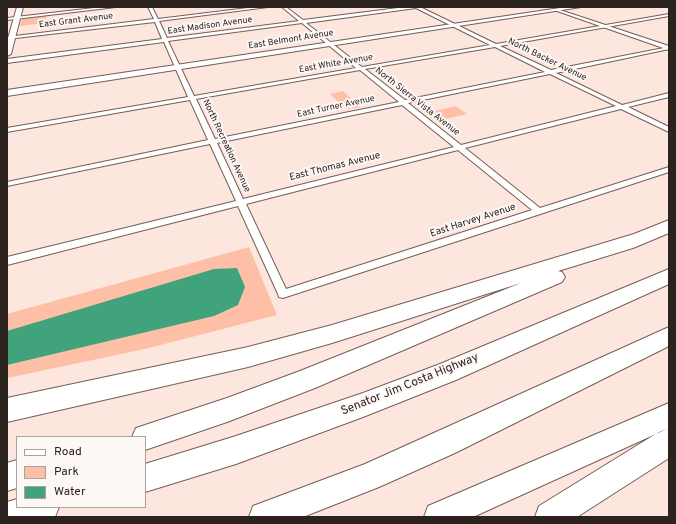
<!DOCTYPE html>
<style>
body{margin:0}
#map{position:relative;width:676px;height:524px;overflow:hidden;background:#fce6de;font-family:Overpass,sans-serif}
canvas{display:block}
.frame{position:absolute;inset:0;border:8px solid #2c221e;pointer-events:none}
.legend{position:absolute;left:16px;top:436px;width:130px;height:72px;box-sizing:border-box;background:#fdf7f5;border:1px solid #a9a29f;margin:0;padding:5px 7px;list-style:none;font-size:12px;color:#2c221e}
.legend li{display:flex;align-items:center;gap:8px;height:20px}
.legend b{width:20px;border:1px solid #a9a29f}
</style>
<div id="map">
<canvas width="676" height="524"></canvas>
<div class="frame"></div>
<ul class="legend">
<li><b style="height:5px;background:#fff"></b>Road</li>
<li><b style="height:11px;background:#febfa7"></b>Park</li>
<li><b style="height:11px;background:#41a37c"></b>Water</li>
</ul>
</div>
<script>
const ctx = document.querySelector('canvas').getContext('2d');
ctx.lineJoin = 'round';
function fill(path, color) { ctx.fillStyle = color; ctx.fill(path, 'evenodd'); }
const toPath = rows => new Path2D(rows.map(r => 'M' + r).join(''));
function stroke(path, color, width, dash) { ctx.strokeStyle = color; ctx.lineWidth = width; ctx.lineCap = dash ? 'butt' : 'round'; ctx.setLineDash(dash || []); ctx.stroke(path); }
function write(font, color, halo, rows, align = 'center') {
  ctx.font = font + ' Overpass,sans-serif'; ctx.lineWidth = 4; ctx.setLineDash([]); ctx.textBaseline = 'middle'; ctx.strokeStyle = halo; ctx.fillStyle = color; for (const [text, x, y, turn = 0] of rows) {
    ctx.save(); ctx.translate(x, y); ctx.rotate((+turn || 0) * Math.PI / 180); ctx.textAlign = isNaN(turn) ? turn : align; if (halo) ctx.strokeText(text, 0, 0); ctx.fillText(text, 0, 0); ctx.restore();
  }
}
const green = toPath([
 [46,16,45,23,20,26,22,19],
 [343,91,360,107,346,109,330,94],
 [456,106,467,114,437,121,426,113],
 [249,247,277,315,145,349,7,378,7,314]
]);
const water = toPath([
 [237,268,245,287,238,305,214,316,7,365,7,331,214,269]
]);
const minor = toPath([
 [103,7,116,7,7,20,7,18,103,7],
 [148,7,152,7,158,19,256,7,268,7,159,21,167,38,299,21,282,7,286,7,303,20,406,7,420,7,496,44,669,14,669,16,500,46,551,70,669,47,669,49,556,73,622,105,669,93,669,97,628,107,669,127,669,132,621,109,465,148,540,208,669,167,669,172,283,298,279,297,278,294,238,206,7,265,7,257,236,201,210,144,7,186,7,182,208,140,190,100,7,132,7,128,188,97,164,42,7,63,7,59,162,39,155,22,7,39,7,37,154,19,148,7],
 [416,8,490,45,362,67,306,23,416,8],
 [302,23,356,68,194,96,168,41,302,23],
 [495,47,545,72,405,100,365,69,495,47],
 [360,70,399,102,215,139,196,99,360,70],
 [550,74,616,106,461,145,408,103,550,74],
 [402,105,454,147,243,199,217,143,402,105],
 [458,150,532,210,286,289,246,204,458,150]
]);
const tertiary = toPath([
 [557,9,669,46,669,50,557,11,557,9]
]);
const secondary = toPath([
 [17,7,23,7,11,54,7,56,7,42,17,7],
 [567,7,581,7,7,96,7,90,567,7]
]);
const motorway = toPath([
 [669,220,669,233,633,248,558,271,562,272,565,277,562,282,315,388,227,422,145,450,145,437,132,437,136,428,227,398,300,371,521,283,332,343,248,367,7,422,7,398,248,347,332,325,634,234,669,220],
 [669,269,669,284,456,380,363,417,236,464,145,492,145,464,236,436,363,393,440,364,669,269],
 [669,327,669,346,455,453,379,487,303,517,249,517,253,506,365,464,669,327],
 [669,403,669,428,473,517,424,517,428,506,669,403],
 [669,428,669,458,577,517,535,517,539,506,659,432,669,428],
 [17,460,17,488,7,491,7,463,17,460],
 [17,499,17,507,59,507,55,517,7,517,7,502,17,499]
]);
const farStreetnames = [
 ["East Grant Avenue",76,21,-7],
 ["East Madison Avenue",210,26,-8],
 ["East Belmont Avenue",291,40,-9],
 ["North Backer Avenue",547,60,26],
 ["East White Avenue",336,64,-10],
 ["North Sierra Vista Avenue",417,102,38],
 ["East Turner Avenue",336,107,-12],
 ["North Recreation Avenue",226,146,65]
];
const streetNames = [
 ["East Thomas Avenue",335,167,-14],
 ["East Harvey Avenue",473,221,-18]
];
const nearStreetnames = [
 ["Senator Jim Costa Highway",410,385,-22]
];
fill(green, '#febfa7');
fill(water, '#41a37c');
stroke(minor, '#755e55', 2);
stroke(tertiary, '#755e55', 2);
stroke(secondary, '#755e55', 2);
stroke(motorway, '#755e55', 2);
fill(minor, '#fff');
fill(tertiary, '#fff');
fill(secondary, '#fff');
fill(motorway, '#fff');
write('9px', '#2c221e', '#fdf7f5', farStreetnames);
write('10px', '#2c221e', '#fdf7f5', streetNames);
write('12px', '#2c221e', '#fdf7f5', nearStreetnames);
</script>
